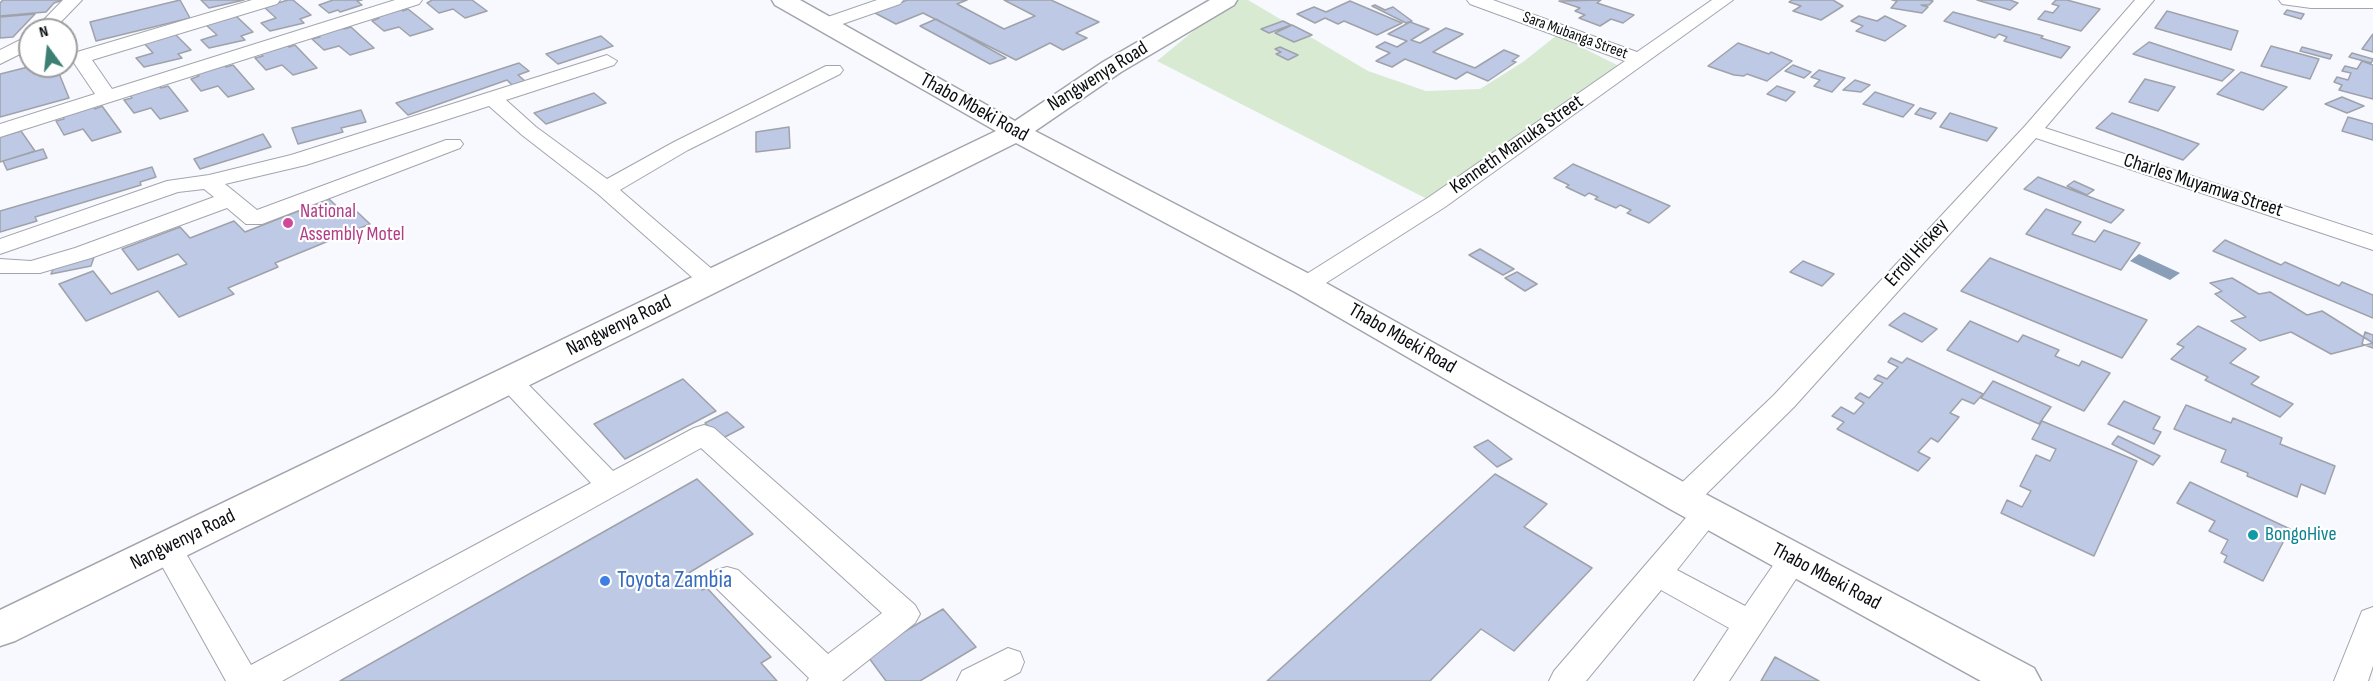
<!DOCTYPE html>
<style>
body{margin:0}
#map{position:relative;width:2373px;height:681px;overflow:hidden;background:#f7f9fe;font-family:"Sofia Sans Condensed",sans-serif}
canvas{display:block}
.north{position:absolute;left:18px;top:18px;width:60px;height:60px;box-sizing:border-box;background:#fff;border:2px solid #9d9d9f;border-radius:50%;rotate:345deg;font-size:16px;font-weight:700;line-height:24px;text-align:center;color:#0a0b0e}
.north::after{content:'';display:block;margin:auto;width:21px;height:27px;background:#3c8073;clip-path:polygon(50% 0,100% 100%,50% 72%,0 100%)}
</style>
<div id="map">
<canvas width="2373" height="681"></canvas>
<div class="north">N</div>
</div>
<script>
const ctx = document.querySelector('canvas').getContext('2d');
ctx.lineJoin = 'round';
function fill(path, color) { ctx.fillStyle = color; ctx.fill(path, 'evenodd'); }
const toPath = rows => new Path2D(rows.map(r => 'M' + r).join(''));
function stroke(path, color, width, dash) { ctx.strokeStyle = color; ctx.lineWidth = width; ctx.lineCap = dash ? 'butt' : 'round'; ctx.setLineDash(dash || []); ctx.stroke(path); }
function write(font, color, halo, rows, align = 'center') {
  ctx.font = font + ' "Sofia Sans Condensed",sans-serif'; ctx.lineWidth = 4.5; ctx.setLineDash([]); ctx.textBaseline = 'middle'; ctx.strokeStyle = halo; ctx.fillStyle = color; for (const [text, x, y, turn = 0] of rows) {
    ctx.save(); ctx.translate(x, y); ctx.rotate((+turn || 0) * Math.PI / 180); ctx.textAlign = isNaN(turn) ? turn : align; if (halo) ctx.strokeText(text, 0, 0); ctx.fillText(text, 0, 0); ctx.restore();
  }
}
const green = toPath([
 [1231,0,1248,0,1368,71,1426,91,1480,89,1523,62,1557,35,1625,69,1431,201,1157,61]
]);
const water = toPath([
 [2139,254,2180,273,2170,280,2130,261]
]);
const building = toPath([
 [3,0,63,0,54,3,46,12,0,16,0,3,3,0],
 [180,0,190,18,96,41,90,22,180,0],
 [201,0,244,0,209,8,201,0],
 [288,0,293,0,311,15,300,19,304,23,270,31,261,23,276,18,264,7,288,0],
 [362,0,357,1,362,5,340,12,338,10,329,13,319,5,333,0,362,0],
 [432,0,472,0,487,11,465,18,453,9,439,13,427,3,432,0],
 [907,0,967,0,957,4,1004,29,1035,16,1004,0,1051,0,1099,22,1076,33,1087,38,1063,50,1050,43,1016,60,923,13,896,24,875,13,907,0],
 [1601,0,1597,3,1634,15,1623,23,1611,19,1600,26,1579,18,1585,15,1575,11,1580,8,1559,1,1601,0],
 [1792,0,1833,0,1843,6,1821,20,1793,11,1801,6,1789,2,1792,0],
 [1892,0,1929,0,1933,1,1929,5,1921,5,1928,7,1922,13,1891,8,1897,1,1892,0],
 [1977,0,2010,0,2018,3,2010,10,1977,0],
 [2056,0,2067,0,2100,9,2081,31,2038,19,2045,11,2053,13,2059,6,2052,4,2056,0],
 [1350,1,1402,23,1377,35,1344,21,1338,24,1325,18,1315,23,1297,14,1314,7,1326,12,1350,1],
 [1375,5,1385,10,1393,7,1412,21,1406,23,1372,6,1375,5],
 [399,8,403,11,408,9,433,29,410,36,399,27,384,31,372,21,379,18,375,15,399,8],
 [2287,10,2304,14,2301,19,2284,14,2287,10],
 [2167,11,2238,31,2231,50,2155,28,2167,11],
 [1953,12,2043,36,2041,38,2070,47,2061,58,2004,41,2007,37,1999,34,1995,38,1944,21,1953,12],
 [35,14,13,37,0,38,0,17,35,14],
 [235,15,253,32,241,36,245,40,209,48,201,40,217,35,205,24,235,15],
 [1859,16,1877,21,1885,16,1906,26,1885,41,1856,31,1863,26,1851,21,1859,16],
 [936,19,1006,58,990,64,920,26,936,19],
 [1283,21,1291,25,1269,33,1261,29,1283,21],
 [1410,22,1429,29,1411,40,1420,43,1446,28,1463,34,1433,52,1475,68,1504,50,1519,56,1512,61,1516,62,1488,81,1467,72,1456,79,1405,59,1392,67,1376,61,1390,53,1376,47,1385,42,1397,47,1407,41,1388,34,1410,22],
 [1292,25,1312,35,1294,42,1275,33,1292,25],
 [341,26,344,29,351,27,374,48,350,55,339,46,324,50,312,39,320,37,316,34,341,26],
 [173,32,191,50,178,54,182,58,144,67,136,58,153,53,142,41,173,32],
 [2373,34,2373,52,2362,49,2373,34],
 [601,36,613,46,558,64,546,54,601,36],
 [2149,42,2234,70,2222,81,2133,54,2149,42],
 [1738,43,1769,54,1771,52,1792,61,1767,81,1747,74,1744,76,1734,75,1708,66,1738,43],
 [286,44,289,47,295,45,317,68,293,75,282,65,266,70,255,58,263,56,259,52,286,44],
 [2271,46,2319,59,2310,79,2261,66,2271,46],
 [1280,47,1298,55,1288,60,1276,54,1281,52,1275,49,1280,47],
 [2302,47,2332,55,2330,59,2300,51,2302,47],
 [2352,53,2373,59,2373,60,2371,63,2349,57,2352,53],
 [2362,61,2373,65,2373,99,2339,90,2342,85,2334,82,2337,77,2348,80,2351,73,2342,71,2345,66,2357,69,2362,61],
 [519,63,529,71,518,75,525,81,512,85,507,80,408,115,396,103,519,63],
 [224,64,226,67,233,65,254,89,228,97,218,86,201,91,191,79,199,76,196,73,224,64],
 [1793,65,1811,72,1804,78,1785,71,1793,65],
 [32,66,56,66,69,98,0,117,0,74,32,66],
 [1819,70,1845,78,1832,92,1814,86,1820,80,1811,77,1819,70],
 [2241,72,2287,87,2263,110,2217,94,2241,72],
 [2145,79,2175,87,2158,111,2129,102,2145,79],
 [1855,80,1870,85,1861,92,1843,90,1855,80],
 [158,85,161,88,168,86,188,111,160,119,151,108,134,113,124,100,132,98,129,94,158,85],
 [1777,86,1795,92,1786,101,1767,94,1777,86],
 [1875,92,1914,105,1903,117,1863,104,1875,92],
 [594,93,606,103,546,124,534,113,594,93],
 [2342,97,2364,106,2347,113,2325,104,2342,97],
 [92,105,95,109,102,106,121,132,92,141,83,129,64,135,56,121,64,119,62,114,92,105],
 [1920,108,1936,113,1931,119,1915,114,1920,108],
 [361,110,366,122,341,128,343,132,298,144,292,128,361,110],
 [1950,113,1997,128,1987,141,1940,127,1950,113],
 [2112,113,2158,129,2199,144,2183,160,2096,128,2112,113],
 [2348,117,2373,124,2373,140,2342,131,2348,117],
 [789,127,790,148,756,152,756,132,789,127],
 [21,131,35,151,0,162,0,137,21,131],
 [263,134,271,147,200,169,194,159,263,134],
 [43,149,47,158,7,170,3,161,43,149],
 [1573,164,1670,206,1649,223,1627,213,1631,210,1620,205,1616,208,1595,199,1598,197,1589,193,1585,196,1566,187,1569,185,1554,178,1573,164],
 [152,167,156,177,140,182,141,185,35,217,37,221,0,232,0,211,152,167],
 [2038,177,2124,210,2111,223,2024,189,2038,177],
 [2074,181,2094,190,2087,195,2067,186,2074,181],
 [329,199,343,212,353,208,370,224,275,263,278,267,228,288,234,294,179,317,158,291,86,321,59,284,93,271,111,294,187,264,178,254,138,270,122,249,180,227,190,238,234,221,245,232,329,199],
 [2046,209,2081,222,2072,234,2095,242,2104,230,2140,243,2121,270,2026,234,2046,209],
 [2225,240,2281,265,2285,262,2339,286,2342,282,2373,295,2373,318,2213,251,2225,240],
 [1480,249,1514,269,1503,275,1469,255,1480,249],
 [94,257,91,266,51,274,55,265,94,257],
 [1990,258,2147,320,2122,358,1961,291,1990,258],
 [1803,261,1834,274,1822,286,1790,272,1803,261],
 [1517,272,1537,284,1525,291,1505,278,1517,272],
 [2232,278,2259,294,2270,292,2307,315,2322,311,2373,343,2331,354,2291,332,2260,341,2231,321,2246,317,2215,294,2222,291,2210,283,2232,278],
 [1904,313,1937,329,1922,342,1889,325,1904,313],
 [1970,321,2018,342,2023,335,2059,350,2055,356,2079,366,2082,361,2110,373,2084,411,1947,350,1970,321],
 [2198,326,2246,349,2230,363,2259,377,2251,384,2293,404,2280,417,2205,380,2208,377,2171,359,2184,347,2177,344,2198,326],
 [2365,332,2373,335,2373,348,2362,344,2365,332],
 [1891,358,1902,363,1907,358,1983,394,1974,404,1962,399,1950,413,1959,417,1938,442,1931,438,1918,452,1930,458,1918,471,1837,429,1844,422,1832,416,1841,407,1854,414,1864,403,1855,398,1860,393,1869,398,1883,383,1874,379,1878,375,1887,379,1898,367,1888,362,1891,358],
 [683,379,716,411,625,459,594,424,683,379],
 [1993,381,2051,407,2039,424,1981,398,1993,381],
 [2124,401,2160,417,2153,429,2161,432,2154,444,2108,424,2124,401],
 [2186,405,2231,423,2233,418,2282,438,2280,444,2335,466,2325,494,2301,484,2297,497,2247,476,2248,473,2221,462,2226,450,2174,429,2186,405],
 [727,412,744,427,721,439,705,423,727,412],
 [2042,421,2137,461,2094,556,2001,513,2007,500,2022,507,2031,491,2020,486,2036,455,2050,461,2056,449,2032,439,2042,421],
 [2118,436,2160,456,2153,465,2112,444,2118,436],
 [1488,440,1512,459,1497,467,1474,447,1488,440],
 [1495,474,1547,504,1524,527,1592,568,1514,651,1481,629,1430,681,1267,681,1495,474],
 [697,479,753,534,687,574,702,590,707,588,771,657,761,663,777,681,340,681,697,479],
 [2190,482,2290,529,2263,581,2224,562,2227,556,2221,553,2228,540,2209,531,2215,521,2177,503,2190,482],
 [943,609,976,647,920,681,886,681,866,654,943,609],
 [1775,657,1819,681,1761,681,1775,657]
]);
const minor = toPath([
 [63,0,82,0,53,30,34,30,63,0],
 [252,0,280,0,277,4,92,60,112,89,395,0,422,0,419,4,0,137,0,124,95,94,72,60,77,52,252,0],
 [877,0,903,0,900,4,831,28,825,29,816,24,819,20,877,0],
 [1467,0,1493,0,1637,52,1712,0,1733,0,1445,207,1315,290,1306,292,1297,290,1294,285,1297,280,1429,197,1625,61,1470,4,1467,0],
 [2135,0,2154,0,2045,128,2373,235,2373,250,2036,138,1794,407,1693,507,1683,510,1673,507,1668,499,1673,491,1774,395,2025,126,2135,0],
 [2279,0,2373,0,2373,8,2311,8,2282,4,2279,0],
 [30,35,30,49,0,64,0,50,30,35],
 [607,55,617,61,614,65,506,100,536,127,607,179,674,142,826,66,840,66,843,70,840,74,688,150,620,190,720,276,723,281,720,286,711,288,702,286,598,194,522,135,489,106,306,165,225,184,257,210,446,140,460,140,463,144,460,148,262,224,246,224,227,208,91,258,40,273,0,273,0,259,31,261,75,248,214,197,204,189,178,192,0,254,0,239,167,181,209,175,291,155,607,55],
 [509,371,518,374,613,471,694,428,704,425,714,428,915,605,920,614,915,623,842,681,807,681,809,678,716,588,711,579,716,570,727,567,738,570,828,654,882,613,701,448,282,681,226,681,152,548,156,540,167,536,178,540,251,665,591,483,500,386,496,380,500,374,509,371],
 [1707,502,1717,505,1722,513,1677,570,1745,606,1783,551,1794,547,1805,551,1809,559,1729,681,1694,681,1729,628,1661,590,1586,681,1549,681,1554,671,1697,505,1707,502],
 [2373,607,2373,666,2368,681,2334,681,2362,611,2373,607],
 [1008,648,1020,652,1024,662,1020,672,1003,681,957,681,962,671,1008,648]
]);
const major = toPath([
 [772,0,800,0,1015,121,1103,62,1210,0,1237,0,1234,5,1121,72,1035,131,1317,278,1696,489,2034,668,2041,681,1981,681,1670,509,1295,292,1016,143,15,641,0,646,0,610,996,131,775,5,772,0]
]);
const markers = [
 [288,223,6,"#d1479c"],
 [2253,535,6,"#0f9aa8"],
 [605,581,6,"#3f7fe0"]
];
const farStreetnames = [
 ["Sara Mubanga Street",1575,36,20]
];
const streetNames = [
 ["Nangwenya Road",1098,77,-32],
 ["Thabo Mbeki Road",974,108,29],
 ["Kenneth Manuka Street",1517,145,-35],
 ["Charles Muyamwa Street",2203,186,18],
 ["Erroll Hickey",1917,253,-48],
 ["Nangwenya Road",619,326,-26],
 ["Thabo Mbeki Road",1402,339,30],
 ["Nangwenya Road",183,540,-26],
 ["Thabo Mbeki Road",1826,577,28]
];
const hotelNames = [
 ["National",300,212],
 ["Assembly Motel",300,235]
];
const cultureNames = [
 ["BongoHive",2265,535]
];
const nearShopnames = [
 ["Toyota Zambia",617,581]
];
fill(green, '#d9ead2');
fill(water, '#8a9eb7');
fill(building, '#bec9e6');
stroke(building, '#9fa2a9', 1.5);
stroke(minor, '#a2a5ac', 2);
stroke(major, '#a2a5ac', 3);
fill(minor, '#fff');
fill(major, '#fff');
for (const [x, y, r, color] of markers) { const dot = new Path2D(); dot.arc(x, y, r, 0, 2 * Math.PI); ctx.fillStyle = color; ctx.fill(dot); stroke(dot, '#fff', 2); }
write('16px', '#0a0b0e', '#fff', farStreetnames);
write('20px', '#0a0b0e', '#fff', streetNames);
write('20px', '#b23c85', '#fff', hotelNames, 'left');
write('20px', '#0d838f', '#fff', cultureNames, 'left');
write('24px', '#366cbe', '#fff', nearShopnames, 'left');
</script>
